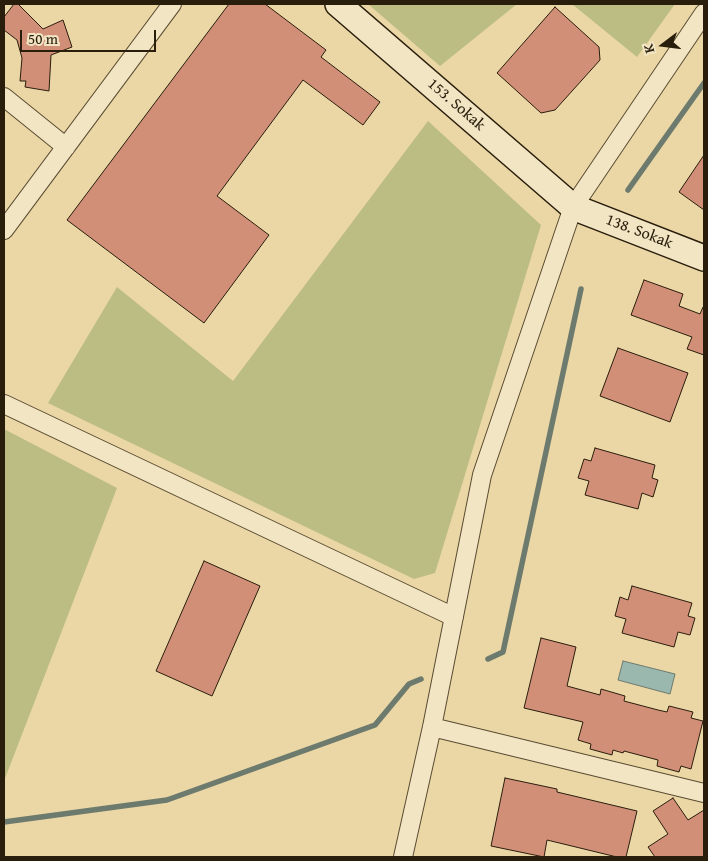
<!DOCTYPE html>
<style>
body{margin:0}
#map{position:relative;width:708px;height:861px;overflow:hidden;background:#ebd7a5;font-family:"Gentium Book Plus",serif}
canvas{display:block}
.frame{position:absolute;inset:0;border:5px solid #291d0c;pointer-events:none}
.north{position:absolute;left:638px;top:20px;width:50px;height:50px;-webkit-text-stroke:4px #f2e5c4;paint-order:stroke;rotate:255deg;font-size:14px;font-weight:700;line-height:20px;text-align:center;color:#291d0c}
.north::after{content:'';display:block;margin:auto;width:18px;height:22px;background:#291d0c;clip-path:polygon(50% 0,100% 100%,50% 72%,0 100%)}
.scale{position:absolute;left:20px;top:30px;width:136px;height:22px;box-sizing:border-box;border:2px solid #291d0c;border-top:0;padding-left:6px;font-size:15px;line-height:18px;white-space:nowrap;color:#291d0c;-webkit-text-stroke:4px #f2e5c4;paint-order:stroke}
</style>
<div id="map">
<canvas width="708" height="861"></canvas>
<div class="frame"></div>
<div class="north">K</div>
<div class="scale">50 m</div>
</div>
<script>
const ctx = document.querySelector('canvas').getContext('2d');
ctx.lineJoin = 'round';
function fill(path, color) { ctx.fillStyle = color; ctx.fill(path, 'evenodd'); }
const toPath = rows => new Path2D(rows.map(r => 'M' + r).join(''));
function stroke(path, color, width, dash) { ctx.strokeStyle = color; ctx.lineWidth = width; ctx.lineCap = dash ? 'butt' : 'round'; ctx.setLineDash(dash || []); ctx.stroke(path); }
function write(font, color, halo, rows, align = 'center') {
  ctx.font = font + ' "Gentium Book Plus",serif'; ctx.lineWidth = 5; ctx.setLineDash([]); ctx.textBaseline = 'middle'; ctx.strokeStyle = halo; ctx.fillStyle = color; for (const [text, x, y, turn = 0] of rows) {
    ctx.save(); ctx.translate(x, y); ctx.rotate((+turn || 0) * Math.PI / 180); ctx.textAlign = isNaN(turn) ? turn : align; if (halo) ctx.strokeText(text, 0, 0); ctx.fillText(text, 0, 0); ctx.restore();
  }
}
const green = toPath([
 [368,4,517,4,440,66],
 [572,4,675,4,637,57],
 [428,121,541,225,435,573,414,579,48,403,117,287,233,381],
 [4,429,117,488,4,781]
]);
const water = toPath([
 [623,661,675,674,670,694,618,680,623,661]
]);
const stream = toPath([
 [628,190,704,83],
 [488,659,503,652,581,289],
 [4,822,167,800,375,725,409,684,421,679]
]);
const building = toPath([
 [14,4,18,4,43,29,63,20,72,47,51,55,49,91,25,87,26,81,20,81,22,58,17,40,4,30,4,17,14,4],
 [229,4,265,4,326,50,321,57,380,102,363,125,303,80,217,196,269,235,204,323,67,220,229,4],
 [555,7,599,47,600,60,555,110,541,113,497,73,555,7],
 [704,155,704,210,679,192,704,155],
 [644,280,683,294,679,306,700,314,703,307,704,308,704,355,687,349,692,337,631,315,644,280],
 [618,348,688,373,670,422,600,396,618,348],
 [595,448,655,465,652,478,658,480,653,497,642,493,638,509,585,495,589,481,578,478,584,459,591,461,595,448],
 [204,561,260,586,212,696,156,671,204,561],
 [632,586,692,603,688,616,695,618,690,635,678,632,674,647,622,633,626,619,615,616,620,597,628,600,632,586],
 [541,638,576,647,567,686,600,695,601,689,625,696,624,701,658,710,667,712,669,706,693,712,691,718,703,721,691,769,681,766,679,772,657,766,658,760,624,751,623,753,613,750,612,755,590,749,591,744,578,740,583,722,524,708,541,638],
 [505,778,557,789,557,792,637,811,626,857,617,857,547,840,544,857,491,846,505,778],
 [673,798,688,820,704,810,704,857,655,857,648,847,668,834,653,811,673,798]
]);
const street = toPath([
 [4,97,66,147],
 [4,230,172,4],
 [4,404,454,617],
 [432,727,704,793],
 [403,857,432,727,482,475,573,207,704,13]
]);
const secondary = toPath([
 [338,4,573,207,704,258]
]);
const streetNames = [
 ["153. Sokak",456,105,41],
 ["138. Sokak",639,232,21]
];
fill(green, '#bcbd82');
fill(water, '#9bb8af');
stroke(water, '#6d7a6e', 1);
stroke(stream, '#6d7a6e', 5.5);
fill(building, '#d18f78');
stroke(building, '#291d0c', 1);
stroke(street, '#5a4c32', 20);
stroke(secondary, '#291d0c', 28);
stroke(street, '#f2e5c4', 18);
stroke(secondary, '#f2e5c4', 25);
write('16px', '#291d0c', '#f2e5c4', streetNames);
</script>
